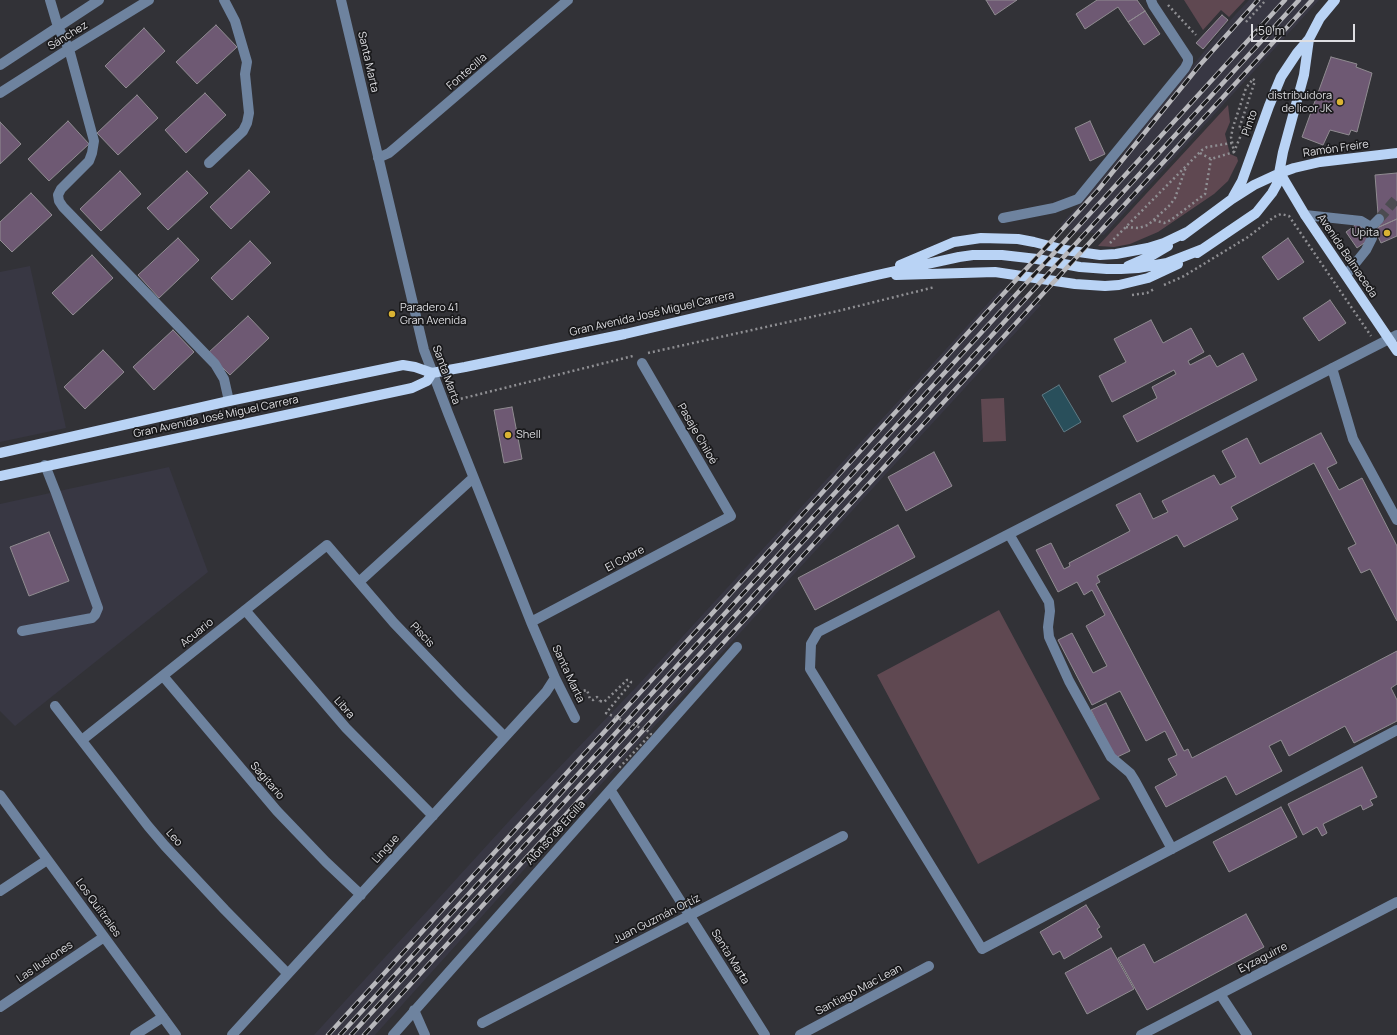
<!DOCTYPE html>
<meta charset="utf-8">
<style>
body{margin:0}
#map{position:relative;width:1397px;height:1035px;overflow:hidden;background:#323237;font-family:Manrope,sans-serif}
canvas{display:block}
.scale{position:absolute;left:1251px;top:24px;width:104px;height:18px;box-sizing:border-box;border:2px solid #dedee2;border-top:0;padding-left:5px;font-size:12px;line-height:14px;white-space:nowrap;color:#dedee2;-webkit-text-stroke:3px #1a1a1c;paint-order:stroke}
</style>
<div id="map">
<canvas width="1397" height="1035"></canvas>
<div class="scale">50 m</div>
</div>
<script>
const ctx = document.querySelector('canvas').getContext('2d');
ctx.lineJoin = 'round';
function fill(path, color) { ctx.fillStyle = color; ctx.fill(path, 'evenodd'); }
const toPath = rows => new Path2D(rows.map(r => 'M' + r).join(''));
function stroke(path, color, width, dash) { ctx.strokeStyle = color; ctx.lineWidth = width; ctx.lineCap = dash ? 'butt' : 'round'; ctx.setLineDash(dash || []); ctx.stroke(path); }
function write(font, color, halo, rows, align = 'center') {
  ctx.font = font + ' Manrope,sans-serif'; ctx.lineWidth = 3.5; ctx.setLineDash([]); ctx.textBaseline = 'middle'; ctx.strokeStyle = halo; ctx.fillStyle = color; for (const [text, x, y, turn = 0] of rows) {
    ctx.save(); ctx.translate(x, y); ctx.rotate((+turn || 0) * Math.PI / 180); ctx.textAlign = isNaN(turn) ? turn : align; if (halo) ctx.strokeText(text, 0, 0); ctx.fillText(text, 0, 0); ctx.restore();
  }
}
const built = toPath([
 [1249,0,1319,0,1104,235,1086,232,1073,233,1066,226,1060,225,1081,203,1120,157,1222,29],
 [30,266,66,428,0,442,0,272],
 [1001,289,1041,305,594,792,375,1035,314,1035,531,797,639,684],
 [169,467,208,572,15,726,0,711,0,504]
]);
const green = toPath([
 [1184,0,1245,0,1229,17,1221,10,1203,30],
 [1228,105,1230,122,1225,134,1230,154,1237,157,1238,161,1228,181,1214,194,1158,232,1130,244,1114,247,1098,246],
 [1004,398,1006,441,983,442,981,399],
 [999,610,1100,799,978,864,877,675]
]);
const water = toPath([
 [1059,385,1081,422,1064,432,1042,395,1059,385]
]);
const building = toPath([
 [986,0,1017,0,995,15,986,0],
 [1097,0,1137,0,1145,11,1128,22,1118,7,1085,29,1076,14,1097,0],
 [1145,11,1160,34,1144,45,1128,22,1145,11],
 [1222,15,1228,20,1203,49,1196,43,1222,15],
 [216,25,237,47,197,84,176,62,216,25],
 [144,28,165,51,126,88,105,66,144,28],
 [1331,57,1357,64,1356,67,1372,73,1357,132,1351,130,1349,135,1330,130,1323,145,1302,137,1331,57],
 [205,93,226,115,186,153,165,130,205,93],
 [137,95,158,118,118,155,97,133,137,95],
 [68,121,89,144,49,181,28,159,68,121],
 [1090,121,1105,154,1090,161,1075,128,1090,121],
 [0,122,21,144,0,164,0,122],
 [249,170,270,192,231,229,210,207,249,170],
 [120,171,141,194,101,231,80,209,120,171],
 [187,171,208,193,168,230,147,208,187,171],
 [1397,173,1397,219,1379,227,1375,175,1397,173],
 [31,193,52,215,12,252,0,240,0,222,31,193],
 [1397,219,1397,236,1381,243,1375,230,1379,227,1397,219],
 [1358,223,1370,239,1357,248,1346,232,1358,223],
 [178,238,199,260,159,298,138,275,178,238],
 [1288,238,1304,262,1278,280,1262,257,1288,238],
 [250,241,271,263,232,300,211,278,250,241],
 [92,255,113,278,73,315,52,293,92,255],
 [1330,300,1346,323,1319,341,1303,318,1330,300],
 [248,316,269,338,230,375,208,353,248,316],
 [1151,320,1163,343,1191,328,1204,352,1188,361,1190,365,1210,355,1217,367,1243,353,1257,380,1137,442,1123,416,1157,398,1152,387,1176,374,1174,370,1112,402,1099,376,1126,362,1114,339,1151,320],
 [173,330,194,352,154,390,133,367,173,330],
 [103,350,124,372,85,409,64,387,103,350],
 [512,407,522,459,504,463,494,410,512,407],
 [1321,433,1337,463,1327,468,1339,490,1362,478,1397,546,1397,621,1370,569,1361,573,1348,548,1356,544,1314,463,1231,507,1238,519,1184,547,1177,535,1097,576,1100,582,1096,584,1184,751,1188,749,1192,758,1397,651,1397,684,1391,688,1397,700,1397,721,1354,743,1345,726,1289,756,1281,740,1269,746,1282,771,1236,795,1226,776,1166,807,1155,787,1177,775,1168,759,1177,755,1165,731,1146,741,1120,691,1092,705,1058,640,1072,633,1093,673,1107,666,1086,626,1105,615,1092,590,1084,595,1077,582,1058,592,1036,550,1051,543,1064,569,1070,566,1069,563,1130,531,1116,505,1140,493,1153,519,1168,512,1162,501,1214,475,1220,485,1236,477,1222,451,1247,438,1260,464,1321,433],
 [934,452,952,486,906,511,888,477,934,452],
 [898,525,915,557,815,610,798,578,898,525],
 [49,532,69,581,29,596,10,547,49,532],
 [1106,703,1130,751,1115,758,1091,710,1106,703],
 [1362,767,1377,797,1370,800,1373,805,1363,810,1361,805,1323,824,1327,833,1322,836,1317,827,1303,835,1288,804,1362,767],
 [1281,807,1297,837,1229,872,1213,842,1281,807],
 [1086,905,1100,927,1097,929,1102,937,1064,959,1060,951,1053,955,1040,932,1086,905],
 [1246,914,1264,947,1147,1010,1118,958,1144,944,1154,963,1246,914],
 [1111,948,1134,989,1087,1014,1065,973,1111,948]
]);
const minorTunnel = toPath([
 [1379,219,1397,198]
]);
const path = toPath([
 [1168,5,1196,35],
 [1246,22,1266,0],
 [1253,79,1255,81,1239,129,1243,130,1234,152,1231,137,1233,127,1246,88,1253,79],
 [1200,153,1211,159,1234,152],
 [1154,220,1164,223,1171,220,1205,194,1211,159],
 [1126,227,1139,228,1148,225,1170,205,1175,198,1186,167],
 [1110,243,1202,150,1207,147,1232,143],
 [1164,285,1184,276,1248,237,1274,217,1281,214,1289,216,1371,336],
 [1132,295,1147,293,1154,289],
 [648,353,838,311,935,287],
 [456,400,633,356],
 [574,693,587,690,590,699,593,700,597,697,600,701]
]);
const minor = toPath([
 [50,0,58,27,69,49,94,141,92,153,89,161,61,189,58,195,59,201,63,207,215,364,224,379,229,401],
 [341,0,424,350,448,413,531,622,555,678,575,718],
 [0,65,99,0],
 [0,93,69,49,149,0],
 [378,158,389,153,395,148,568,0],
 [209,163,243,131,247,123,249,113,245,74,247,62,235,21,224,0],
 [1305,215,1361,221,1371,227],
 [1003,218,1054,208,1078,199,1185,68,1188,62,1188,58,1153,5,1151,0],
 [1346,275,1366,250,1372,238,1371,227,1379,219],
 [1397,335,818,632,811,644,810,669,982,949,1397,730],
 [1332,368,1353,439,1397,520],
 [1009,534,1049,602,1050,611,1048,627,1049,637,1069,681,1111,757,1130,773,1135,781,1172,849],
 [359,582,473,478],
 [245,610,346,728,433,816],
 [531,622,731,516,642,363],
 [22,631,92,618,95,615,98,608,56,493,45,465],
 [163,676,277,811,326,862,361,895],
 [55,706,148,826,165,846,225,910,288,974],
 [82,740,327,545,394,623,461,693,505,737],
 [611,791,765,1035],
 [0,795,176,1035],
 [0,891,47,860],
 [1220,994,1247,1035],
 [0,1007,104,937],
 [414,1010,425,1035],
 [482,1023,843,836],
 [135,1035,163,1017],
 [232,1035,546,692,555,678],
 [393,1035,737,647],
 [800,1035,929,966],
 [1141,1035,1397,902]
]);
const major = toPath([
 [1280,173,1305,215,1397,351],
 [1233,197,1242,181,1269,106,1281,77,1297,53,1309,39,1320,18,1335,0],
 [1182,236,1232,199,1254,185,1280,173,1294,168,1320,162,1397,153],
 [1197,253,1256,213,1272,193,1277,184,1283,152,1304,75,1309,39],
 [900,265,954,242,981,238,1018,239,1034,242,1065,250,1100,255,1116,254,1148,248,1164,243,1187,232],
 [1128,266,1151,256,1168,246],
 [896,275,995,272,1075,284,1105,286,1119,285,1148,278,1178,264],
 [0,453,229,401,403,365,415,367,432,373,465,367,625,334,877,275,959,257,973,255,1002,255,1037,259,1080,267,1107,269,1121,269,1138,268,1167,263,1203,249],
 [0,476,412,388,427,381,432,373]
]);
const rail = toPath([
 [328,1035,1098,190,1199,66,1258,0],
 [340,1035,1285,0],
 [351,1035,1299,0],
 [364,1035,1312,0]
]);
const pathBridge = toPath([
 [600,701,604,702,627,680,629,680,631,682,630,684,606,713,650,732,651,734,618,769]
]);
const markers = [
 [1340,102,4,"#dab333"],
 [1387,233,4,"#dab333"],
 [392,314,4,"#dab333"],
 [508,435,4,"#dab333"]
];
const streetNames = [
 ["Sánchez",68,36,-32],
 ["Santa Marta",368,62,77],
 ["Fontecilla",467,72,-41],
 ["Pinto",1250,123,-71],
 ["Ramón Freire",1336,149,-8],
 ["Avenida Balmaceda",1347,256,56],
 ["Gran Avenida José Miguel Carrera",652,314,-13],
 ["Santa Marta",446,375,70],
 ["Gran Avenida José Miguel Carrera",216,417,-12],
 ["Pasaje Chiloé",697,434,60],
 ["El Cobre",625,559,-28],
 ["Acuario",197,633,-39],
 ["Piscis",422,635,47],
 ["Santa Marta",568,674,65],
 ["Libra",344,708,48],
 ["Sagitario",267,781,49],
 ["Alonso de Ercilla",556,833,-48],
 ["Leo",174,838,49],
 ["Lingue",386,849,-48],
 ["Los Quiltrales",98,908,54],
 ["Juan Guzmán Ortíz",657,919,-27],
 ["Santa Marta",730,957,58],
 ["Eyzaguirre",1263,958,-27],
 ["Las Ilusiones",45,962,-34],
 ["Santiago Mac Lean",859,990,-28]
];
const poiNames = [
 ["distribuidora",1332,96],
 ["de licor JK",1332,109],
 ["Upita",1379,233],
 ["Paradero 41",400,308,"left"],
 ["Gran Avenida",400,321,"left"],
 ["Shell",516,435,"left"]
];
fill(built, '#383743');
fill(green, '#5f4851');
fill(water, '#294f5b');
stroke(water, '#5f7a84', 1);
fill(building, '#6e5973');
stroke(building, '#908c91', 1);
stroke(minorTunnel, '#4c4c51', 10, [10, 5]);
stroke(path, '#8f8f93', 2.5, [2, 3]);
stroke(minor, '#6e839f', 10);
stroke(major, '#b9d3f5', 10);
stroke(rail, '#b9b9bd', 4.5);
stroke(rail, '#1a1a1c', 3, [9]);
stroke(pathBridge, '#8f8f93', 2.5, [2, 3]);
for (const [x, y, r, color] of markers) { const dot = new Path2D(); dot.arc(x, y, r, 0, 2 * Math.PI); ctx.fillStyle = color; ctx.fill(dot); stroke(dot, '#1a1a1c', 1.5); }
write('11px', '#dedee2', '#1a1a1c', streetNames);
write('11px', '#dedee2', '#1a1a1c', poiNames, 'right');
</script>
